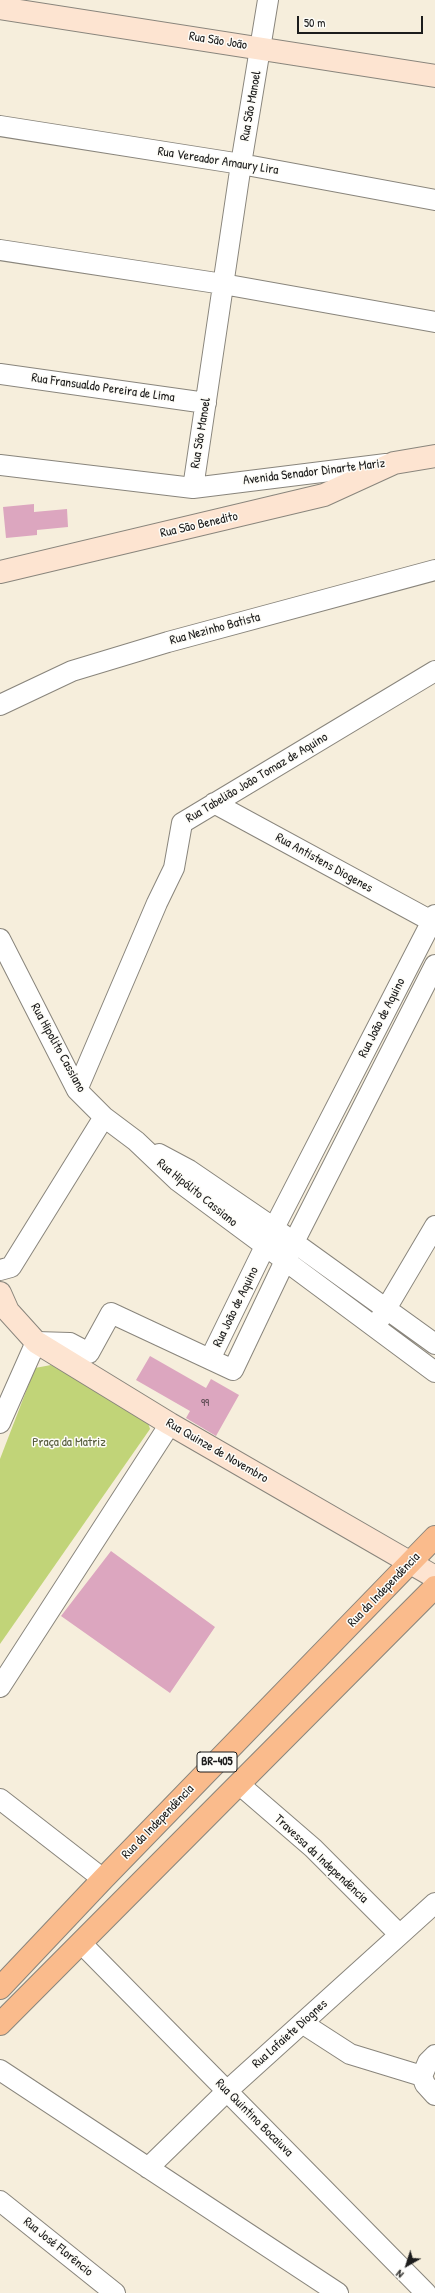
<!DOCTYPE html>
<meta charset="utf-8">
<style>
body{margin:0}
#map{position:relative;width:435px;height:2293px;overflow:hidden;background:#f6eedc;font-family:"Patrick Hand",sans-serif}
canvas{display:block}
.north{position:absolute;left:387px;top:2245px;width:40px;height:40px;-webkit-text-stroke:3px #fdfcf7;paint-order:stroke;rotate:219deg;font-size:11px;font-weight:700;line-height:16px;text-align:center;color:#1c1c1c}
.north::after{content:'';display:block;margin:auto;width:14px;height:18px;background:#1c1c1c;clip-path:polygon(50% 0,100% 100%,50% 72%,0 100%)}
.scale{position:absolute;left:297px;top:16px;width:126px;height:18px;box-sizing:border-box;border:2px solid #1c1c1c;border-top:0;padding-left:5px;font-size:12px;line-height:14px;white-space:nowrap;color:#1c1c1c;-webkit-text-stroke:3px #fdfcf7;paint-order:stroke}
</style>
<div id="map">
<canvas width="435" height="2293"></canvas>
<div class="north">N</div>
<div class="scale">50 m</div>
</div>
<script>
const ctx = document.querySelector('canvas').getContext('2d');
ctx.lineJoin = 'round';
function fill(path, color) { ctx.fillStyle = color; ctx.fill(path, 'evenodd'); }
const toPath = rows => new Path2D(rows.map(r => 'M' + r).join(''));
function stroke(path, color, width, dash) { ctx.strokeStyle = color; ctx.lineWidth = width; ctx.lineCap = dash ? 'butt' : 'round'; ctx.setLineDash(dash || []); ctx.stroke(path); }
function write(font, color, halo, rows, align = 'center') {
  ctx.font = font + ' "Patrick Hand",sans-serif'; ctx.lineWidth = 3; ctx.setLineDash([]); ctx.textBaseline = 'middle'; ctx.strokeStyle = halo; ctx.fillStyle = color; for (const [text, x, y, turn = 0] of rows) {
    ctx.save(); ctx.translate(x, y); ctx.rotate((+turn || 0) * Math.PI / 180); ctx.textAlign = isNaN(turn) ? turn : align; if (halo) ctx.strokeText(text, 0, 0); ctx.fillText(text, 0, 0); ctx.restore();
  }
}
const green = toPath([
 [51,1365,147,1420,150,1429,0,1644,0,1459,35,1368]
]);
const building = toPath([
 [34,504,34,512,67,509,68,527,37,530,37,535,6,538,3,507],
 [150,1356,206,1388,211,1379,239,1395,216,1436,186,1418,190,1411,136,1380],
 [111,1551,215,1627,170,1693,61,1616]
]);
const street = toPath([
 [0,126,241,164,435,200],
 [0,250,223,284,435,322],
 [0,374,206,403],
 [0,465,193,488,386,464],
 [193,488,241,164,268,0],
 [0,705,72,671,168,642,435,570],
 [214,803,435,923],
 [0,939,77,1090,104,1117,136,1141,178,1181,435,1372],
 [77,1090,157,903,174,868,182,823,435,671],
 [159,1154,189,1170,274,1228,435,1344],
 [0,1270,11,1267,104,1117],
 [380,1319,435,1226],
 [210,1359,274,1228,435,915],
 [0,1423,36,1342,70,1343,89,1353,111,1313,233,1370,294,1242,435,965],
 [0,1687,170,1424],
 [240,1785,313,1848,399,1934],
 [0,1799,103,1879],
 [81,1943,426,2293],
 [302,2023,350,2054,422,2076],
 [0,2070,338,2293],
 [422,2076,428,2062,435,2055],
 [422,2076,425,2084,435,2095],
 [148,2168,227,2091,435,1903],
 [0,2201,115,2293]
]);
const secondary = toPath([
 [0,8,435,76],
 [0,572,324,495,394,463,435,456],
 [0,1293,8,1311,36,1342,170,1424,435,1577]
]);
const highway = toPath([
 [0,1988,103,1879,435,1537],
 [0,2024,435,1587]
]);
const numberNames = [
 ["99",205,1403]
];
const shields = [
 [217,1762,40]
];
const shieldNames = [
 ["BR-405",217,1762]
];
const streetNames = [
 ["Rua São João",218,41,9],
 ["Rua São Manoel",251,106,-80],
 ["Rua Vereador Amaury Lira",218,161,9],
 ["Rua Fransualdo Pereira de Lima",103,388,8],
 ["Rua São Manoel",201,433,-81],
 ["Avenida Senador Dinarte Mariz",314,472,-7],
 ["Rua São Benedito",199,525,-13],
 ["Rua Nezinho Batista",215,629,-15],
 ["Rua Tabelião João Tomaz de Aquino",257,778,-31],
 ["Rua Antistens Diogenes",324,863,29],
 ["Rua João de Aquino",382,1018,-63],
 ["Rua Hipolito Cassiano",58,1048,61],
 ["Rua Hipólito Cassiano",197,1193,39],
 ["Rua João de Aquino",236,1307,-64],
 ["Rua Quinze de Novembro",217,1451,30],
 ["Rua da Independência",384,1590,-46],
 ["Rua da Independência",158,1822,-46],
 ["Travessa da Independência",321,1859,43],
 ["Rua Lafaiete Diognes",290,2034,-42],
 ["Rua Quintino Bocaiuva",254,2118,45],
 ["Rua José Florêncio",58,2247,39]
];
const parkNames = [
 ["Praça da Matriz",69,1443]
];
fill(green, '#c1d478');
fill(building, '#dca6bf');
stroke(street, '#89857c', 22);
stroke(secondary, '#89857c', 24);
stroke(highway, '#89857c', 24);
stroke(street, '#fff', 20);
stroke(secondary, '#fde4d1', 22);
stroke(highway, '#fabb8c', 22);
write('11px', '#4c3e45', null, numberNames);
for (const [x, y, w] of shields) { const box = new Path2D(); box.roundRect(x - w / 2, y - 10, w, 20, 3); ctx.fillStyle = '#fdfcf7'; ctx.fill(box); stroke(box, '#1c1c1c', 1); }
write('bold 12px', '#1c1c1c', null, shieldNames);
write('13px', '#1c1c1c', '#fdfcf7', streetNames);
write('13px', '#565c3c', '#fdfcf7', parkNames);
</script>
